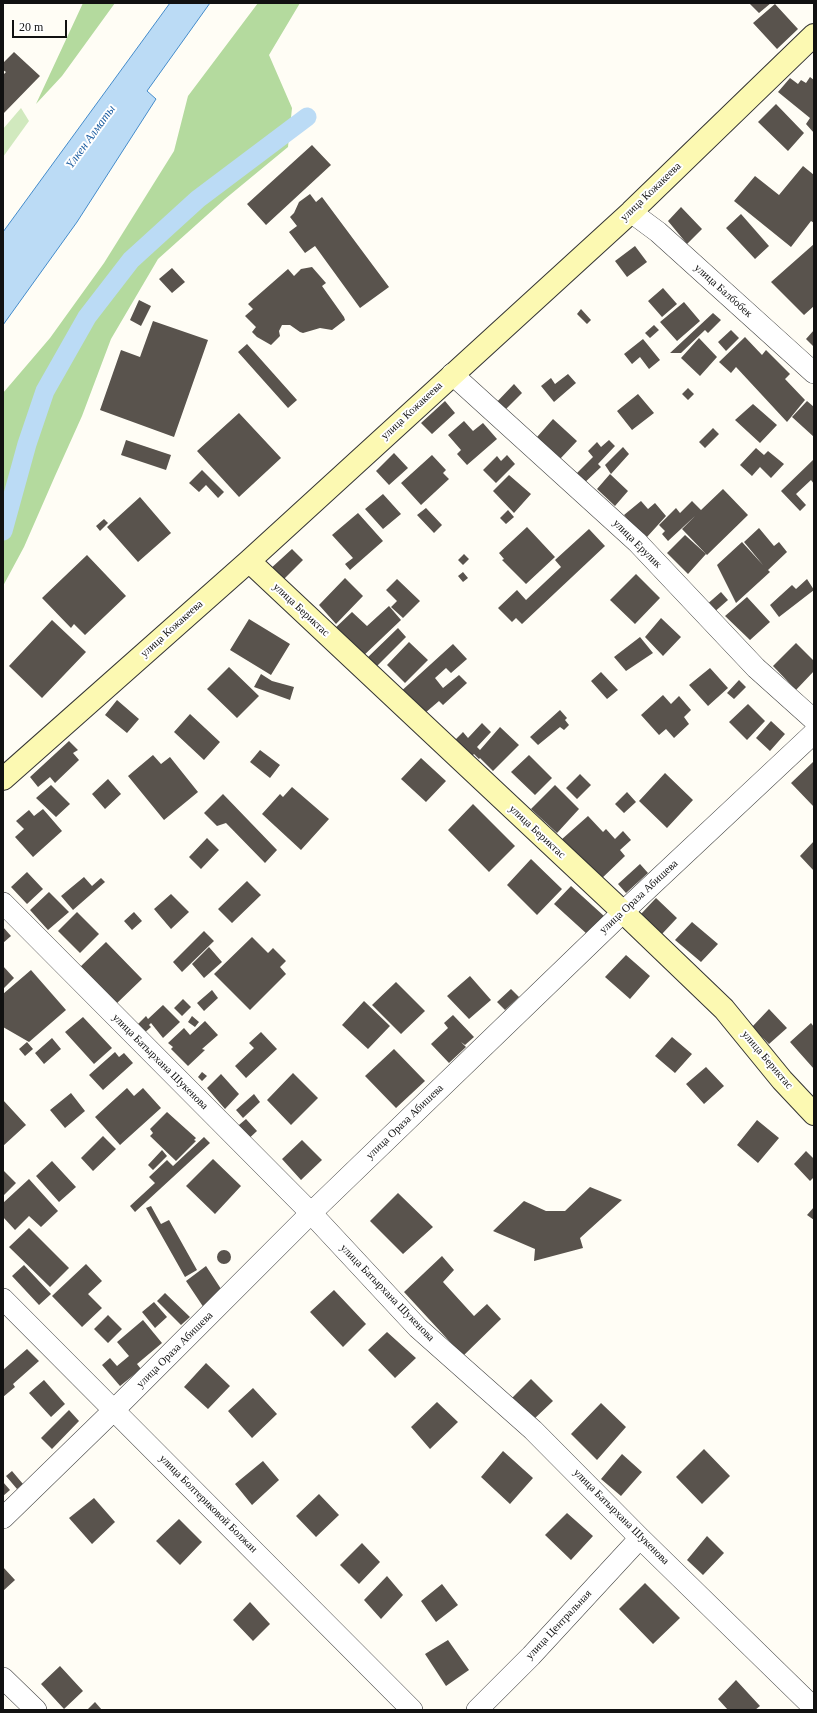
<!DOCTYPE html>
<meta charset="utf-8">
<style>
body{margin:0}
#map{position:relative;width:817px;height:1713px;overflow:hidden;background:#fffdf5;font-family:Georgia,serif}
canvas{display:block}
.frame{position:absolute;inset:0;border:4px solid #111;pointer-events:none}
.scale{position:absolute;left:12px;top:20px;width:55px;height:18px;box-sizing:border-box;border:2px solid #111;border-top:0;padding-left:5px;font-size:12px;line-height:14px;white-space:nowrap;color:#111;-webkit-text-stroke:3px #fff;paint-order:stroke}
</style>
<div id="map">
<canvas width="817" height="1713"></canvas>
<div class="frame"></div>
<div class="scale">20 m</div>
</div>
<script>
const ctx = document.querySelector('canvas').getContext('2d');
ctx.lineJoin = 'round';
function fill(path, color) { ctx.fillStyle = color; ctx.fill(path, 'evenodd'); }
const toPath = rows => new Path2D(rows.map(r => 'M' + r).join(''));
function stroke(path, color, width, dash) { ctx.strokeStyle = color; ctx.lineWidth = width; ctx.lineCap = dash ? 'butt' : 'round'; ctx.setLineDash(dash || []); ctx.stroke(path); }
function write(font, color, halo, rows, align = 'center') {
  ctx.font = font + ' Georgia,serif'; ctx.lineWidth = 4; ctx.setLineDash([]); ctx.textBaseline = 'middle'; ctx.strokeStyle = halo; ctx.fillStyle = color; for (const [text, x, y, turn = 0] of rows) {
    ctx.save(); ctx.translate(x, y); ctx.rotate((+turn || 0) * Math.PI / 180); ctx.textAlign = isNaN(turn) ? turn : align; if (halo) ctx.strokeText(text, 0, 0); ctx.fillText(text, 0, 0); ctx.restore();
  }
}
const green = toPath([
 [21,108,29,121,3,157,3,129]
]);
const forest = toPath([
 [83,3,115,3,62,76,36,104],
 [258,3,300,3,269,55,292,108,288,147,225,199,158,259,111,339,82,416,55,476,24,547,3,586,3,393,50,338,104,263,174,151,188,96]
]);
const water = toPath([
 [170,3,210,3,147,91,156,99,77,222,3,325,3,232,170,3]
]);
const canal = toPath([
 [3,531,27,444,45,391,87,317,131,260,198,199,307,117]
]);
const building = toPath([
 [749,3,771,3,759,13],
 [775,4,798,29,777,49,753,23],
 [14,52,40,76,3,114,3,75,6,72,3,70,3,63],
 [810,77,814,80,814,133,806,124,810,118,778,92,790,78,798,84,801,80,806,83],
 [776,104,804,133,788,151,758,122],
 [312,145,331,165,266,225,247,204],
 [803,166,814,175,814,223,811,221,791,247,734,201,755,176,779,195],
 [310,194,316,202,322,197,389,287,360,308,315,246,305,253,289,232,297,226,290,217,294,213,299,202],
 [681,207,702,229,687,244,668,221],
 [741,214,769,246,755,259,726,228],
 [814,244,814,306,804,315,771,282],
 [635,246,647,262,627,277,615,261],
 [312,267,326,283,322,286,344,317,345,320,332,330,320,328,303,333,300,332,290,325,282,325,279,331,280,336,271,345,257,337,252,332,256,327,245,316,253,309,248,304,288,269,294,276,301,269],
 [172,268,185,282,172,293,159,279],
 [663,288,677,304,662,317,648,301],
 [139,300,151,306,141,326,130,320],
 [684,302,700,321,677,341,660,322],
 [581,309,591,320,587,324,577,314],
 [713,313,721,320,708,333,705,330,681,353,670,353],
 [153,321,208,340,174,437,100,410,121,350,140,357],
 [654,325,659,330,650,338,645,333],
 [731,330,739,338,726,351,718,342],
 [814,330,814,347,806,339],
 [745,337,762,355,766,350,790,374,785,379,805,400,787,422,736,367,731,373,719,362],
 [699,338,717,357,700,376,681,358],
 [643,339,660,360,649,369,640,357,632,364,624,354],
 [247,344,297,400,288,408,238,352],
 [568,374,576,383,554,402,541,386,551,378,555,384],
 [514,384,522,393,501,414,493,406],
 [688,388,694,394,688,400,682,394],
 [638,394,654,413,632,430,617,411],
 [445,401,455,413,432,434,421,423],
 [807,401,814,407,814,437,792,417],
 [753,404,777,425,760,443,735,420],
 [239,413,281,458,239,497,197,451],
 [553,419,577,441,560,459,537,437],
 [464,421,473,431,483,423,497,439,467,465,457,454,461,450,448,435],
 [713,428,719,434,705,448,699,442],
 [126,440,171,455,166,470,121,455],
 [609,440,615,446,598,464,601,467,579,488,571,479,593,457,588,451,597,442,601,447],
 [623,447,629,454,611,474,605,465],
 [756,448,764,455,768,451,784,464,771,478,760,467,752,476,740,465],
 [394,453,408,468,389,485,376,471],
 [432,455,446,470,443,473,449,479,421,505,401,483],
 [507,455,515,464,496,483,483,470,497,456,501,461],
 [814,459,814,484,811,480,796,494,806,505,800,511,781,491],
 [202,470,224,492,218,498,206,485,199,492,189,483],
 [610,474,628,491,615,506,597,489],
 [509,475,531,494,514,513,493,491],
 [723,489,748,515,707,555,682,529,695,516,668,541,662,534,665,531,659,525,676,508,680,513,692,501,701,510],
 [383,494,401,514,383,529,365,509],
 [140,497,171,533,138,562,107,527],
 [641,501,648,509,655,503,666,516,647,537,644,534,641,537,624,515],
 [426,508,442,525,434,533,417,515],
 [508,510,514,517,506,524,500,518],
 [358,513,383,541,350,570,345,564,353,558,332,535],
 [104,519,108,523,100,531,96,526],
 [527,527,555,557,526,584,502,560,504,559,499,553],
 [759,528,774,546,779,542,787,552,768,570,770,572,736,603,717,565,742,542,763,565,744,542],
 [589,529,605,546,522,624,516,618,512,622,498,608,517,590,526,600,561,567,555,560],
 [685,535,706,554,688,574,667,553],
 [292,549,303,560,281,582,269,570],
 [464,554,469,559,463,565,458,560],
 [87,555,126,596,85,635,74,624,71,628,42,598],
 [463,572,468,578,463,582,458,576],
 [636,574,660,598,635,624,610,600],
 [345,578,363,596,336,624,319,605],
 [397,579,420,601,403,618,391,607,397,601,386,590],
 [807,579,814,590,779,617,770,605,792,585,796,589],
 [721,592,728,600,712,614,705,606],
 [747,597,770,622,750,640,725,616],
 [389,606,401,620,361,658,332,631,352,612,367,626],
 [661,618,681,637,663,656,645,637],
 [249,619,290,644,271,675,230,650],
 [52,620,86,652,42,698,9,666],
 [398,628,406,637,376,667,367,658],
 [640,637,653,653,626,671,614,657],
 [409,642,428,660,405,683,387,665],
 [796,643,814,661,814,671,796,690,773,666],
 [453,644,467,659,451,673,446,668,435,678,443,688,459,675,467,683,443,705,439,701,425,713,398,694],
 [229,667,259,696,237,718,207,689],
 [710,668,728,688,708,706,689,685],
 [601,672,618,690,607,699,591,681],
 [261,674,272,681,294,687,290,700,254,687],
 [739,680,746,687,734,699,727,693],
 [663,695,671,704,679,696,691,710,684,717,689,724,674,738,666,729,659,735,641,715],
 [117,700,139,719,127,733,105,715],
 [748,704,765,721,747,740,729,722],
 [560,710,567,718,565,720,569,725,564,730,560,727,538,745,530,737],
 [190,714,220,742,204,760,174,732],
 [771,721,785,734,770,751,756,738],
 [482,723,491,732,477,747,480,750,500,727,519,745,493,771,480,758,479,759,474,754,468,760,452,743,463,732,468,738],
 [69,741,78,750,73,753,79,760,55,783,50,777,38,787,30,777],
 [260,750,280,765,270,778,250,762],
 [153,755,161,764,170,757,198,792,164,820,128,776],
 [529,755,552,778,535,795,511,772],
 [421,758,446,781,426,802,401,779],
 [813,762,814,763,814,807,791,783],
 [665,773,693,800,667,828,639,801],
 [580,774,591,785,577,799,566,788],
 [108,779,121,794,105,809,92,794],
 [51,785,70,804,56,817,36,798],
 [555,785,579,809,557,833,531,809],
 [292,787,329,819,301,850,262,814,280,794,283,797],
 [627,792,636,802,624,813,615,804],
 [223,794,277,850,265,863,226,823,217,826,204,813],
 [473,804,515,846,489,872,448,830],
 [43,809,62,831,33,857,15,837,24,829,16,821,29,810,34,816],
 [588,816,603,832,606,829,615,839,623,831,631,840,620,850,625,856,599,881,561,840],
 [207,838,219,850,201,869,189,857],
 [814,841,814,871,800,856],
 [531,859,562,889,537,915,507,885],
 [640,864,648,873,626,893,618,884],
 [27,872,43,889,27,904,11,887],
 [84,877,92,886,101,878,105,882,73,910,61,896],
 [247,881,261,895,232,923,218,909],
 [571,886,604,916,587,934,554,904],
 [49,892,69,912,48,930,30,910],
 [171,894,189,912,171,929,154,909],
 [656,898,677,918,662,934,641,914],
 [77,912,99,934,80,953,58,931],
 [134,912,142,921,132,930,124,921],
 [692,922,718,944,701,962,675,940],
 [3,927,11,936,3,943],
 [204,931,214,941,182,972,173,962],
 [252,937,268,953,273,948,286,961,280,967,286,974,250,1010,214,974],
 [106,942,142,979,115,1005,79,968],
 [209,947,222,962,204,978,192,964],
 [626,955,650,976,630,999,605,977],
 [3,966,14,978,3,989],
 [31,970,66,1010,29,1042,3,1027,3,994],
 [470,976,491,1000,469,1019,447,996],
 [396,982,425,1011,401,1034,372,1005],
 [511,989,519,997,505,1010,497,1002],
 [212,990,218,998,204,1011,197,1003],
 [183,999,191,1007,182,1016,174,1008],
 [364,1001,390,1026,368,1049,342,1025],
 [163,1005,180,1022,163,1038,151,1023,149,1025,151,1027,142,1035,135,1027,146,1016,148,1019],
 [769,1009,787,1028,769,1044,752,1027],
 [453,1015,474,1037,465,1045,461,1042,466,1047,449,1063,431,1044,448,1028,444,1023],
 [192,1016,199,1022,195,1027,188,1022],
 [83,1017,112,1048,94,1064,65,1032],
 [205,1021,218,1035,202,1049,205,1050,188,1066,171,1049,173,1047,168,1043,184,1028,190,1035],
 [811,1023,814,1027,814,1069,790,1042],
 [261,1032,277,1049,246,1078,235,1066,254,1048,249,1043],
 [672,1037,692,1054,675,1073,655,1056],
 [52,1038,61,1049,44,1064,35,1053],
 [27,1042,33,1049,25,1056,19,1049],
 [394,1049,425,1081,396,1108,365,1076],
 [115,1052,119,1057,124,1053,133,1063,103,1090,89,1075],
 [706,1067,724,1086,704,1104,686,1084],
 [202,1072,207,1076,202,1081,198,1077],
 [293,1073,318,1098,291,1125,267,1100],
 [221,1074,239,1094,225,1109,207,1088],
 [127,1088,134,1096,143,1088,161,1108,120,1145,95,1117],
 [71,1093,85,1111,65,1128,50,1110],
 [254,1094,260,1102,243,1118,236,1110],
 [3,1100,26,1125,3,1146],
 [167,1112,196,1138,194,1140,196,1141,176,1161,150,1136,153,1133,150,1129],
 [246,1119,257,1131,244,1143,233,1130],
 [757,1120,779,1138,758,1163,737,1145],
 [103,1136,116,1149,93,1171,81,1158],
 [204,1137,210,1143,135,1212,130,1206,155,1183,149,1177,167,1160,173,1166],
 [302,1140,322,1160,301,1180,282,1159],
 [162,1150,167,1156,153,1170,148,1165],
 [806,1151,814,1159,814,1177,810,1181,794,1164],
 [213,1159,241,1186,215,1214,186,1186],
 [52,1161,76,1187,59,1202,36,1176],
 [3,1170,16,1183,3,1196],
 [29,1179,58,1211,41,1227,29,1216,15,1230,3,1217,3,1203],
 [590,1187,622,1200,580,1238,583,1248,534,1261,535,1249,493,1231,524,1201,546,1211,565,1211],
 [398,1193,433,1227,403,1254,370,1221],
 [151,1206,161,1224,169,1220,197,1270,185,1277,146,1208],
 [814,1207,814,1220,807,1215],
 [29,1228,69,1268,50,1287,9,1247],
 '217 1257a7 7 0 1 1 14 0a7 7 0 1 1-14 0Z',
 [442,1256,454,1270,443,1282,474,1316,487,1304,501,1319,463,1356,404,1292],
 [86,1264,102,1281,88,1294,102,1308,82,1327,52,1296],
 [24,1265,51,1294,39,1305,12,1276],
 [206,1266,225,1295,204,1308,186,1281],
 [334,1290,366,1324,343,1347,310,1312],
 [165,1293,190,1317,181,1325,157,1301],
 [154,1302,167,1317,155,1328,142,1312],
 [108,1315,122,1329,108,1343,94,1329],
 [143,1320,162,1343,137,1364,141,1369,120,1386,102,1365,110,1358,117,1366,129,1356,117,1342],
 [387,1332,416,1358,395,1378,368,1350],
 [27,1349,39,1361,13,1384,15,1387,3,1397,3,1370],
 [206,1363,230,1386,208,1409,184,1387],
 [531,1379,553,1401,533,1420,511,1399],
 [44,1380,65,1404,51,1417,29,1393],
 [253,1388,277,1414,252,1438,228,1411],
 [437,1402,458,1422,430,1449,411,1427],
 [601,1403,626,1427,597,1460,571,1434],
 [69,1410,79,1421,52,1449,41,1438],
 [704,1449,730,1476,702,1504,676,1477],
 [503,1451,533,1478,510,1504,481,1477],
 [622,1454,642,1472,621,1496,601,1479],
 [263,1461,279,1480,252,1505,235,1484],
 [12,1471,23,1484,17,1489,6,1476],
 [3,1482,10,1490,3,1496],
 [319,1494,339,1515,316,1537,296,1516],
 [94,1498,115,1522,92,1544,69,1518],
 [567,1513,593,1536,571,1560,545,1535],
 [179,1519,202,1542,180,1565,156,1541],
 [707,1536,724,1553,703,1575,687,1560],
 [362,1543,380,1562,359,1584,340,1565],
 [3,1567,15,1580,3,1591],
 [387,1576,403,1595,381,1619,364,1600],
 [645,1583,680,1618,653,1644,619,1609],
 [442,1584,458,1605,436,1622,421,1601],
 [250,1602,270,1624,253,1641,233,1620],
 [448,1640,469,1670,446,1686,425,1654],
 [60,1666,83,1691,64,1709,41,1684],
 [736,1680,760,1706,755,1710,728,1710,718,1699],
 [95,1702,102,1710,87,1710]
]);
const street = toPath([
 [631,212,658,232,814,373],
 [452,374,637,542,756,668,814,720],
 [3,903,311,1213,418,1328,533,1430,640,1538,814,1708],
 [3,1299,412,1710],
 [3,1518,114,1410,311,1213,623,912,814,733],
 [3,1678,36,1710],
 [477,1710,531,1656,640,1538]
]);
const secondary = toPath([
 [249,561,623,912,724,1009,782,1080,814,1114],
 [3,779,249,561,631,212,814,35]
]);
const streetNames = [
 ["улица Кожакеева",651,192,-44],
 ["улица Балбобек",723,291,42],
 ["улица Кожакеева",412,411,-43],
 ["улица Ерулик",637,544,45],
 ["улица Бериктас",301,610,43],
 ["улица Кожакеева",172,629,-42],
 ["улица Бериктас",537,832,43],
 ["улица Ораза Абишева",639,897,-43],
 ["улица Бериктас",767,1060,50],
 ["улица Батырхана Шукенова",160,1062,45],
 ["улица Ораза Абишева",405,1122,-44],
 ["улица Батырхана Шукенова",387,1293,46],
 ["улица Ораза Абишева",175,1350,-45],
 ["улица Болтериковой Болжан",208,1504,45],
 ["улица Батырхана Шукенова",621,1517,45],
 ["улица Центральная",559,1625,-47]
];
const waterNames = [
 ["Үлкен Алматы",91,137,-54]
];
fill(green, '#d1e9be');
fill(forest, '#b4da9e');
fill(water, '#bbdbf5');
stroke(water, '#448bca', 1);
stroke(canal, '#bbdbf5', 19);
fill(building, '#59534d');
stroke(street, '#444', 22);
stroke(secondary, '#333', 24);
stroke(street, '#fff', 21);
stroke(secondary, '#fcf9b2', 22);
write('11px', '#111', '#fff', streetNames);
write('italic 12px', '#1c5da0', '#fff', waterNames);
</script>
